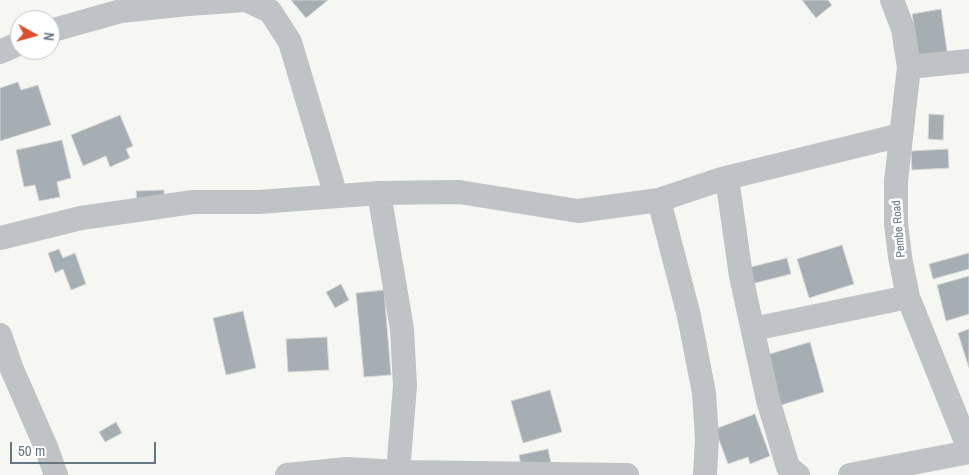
<!DOCTYPE html>
<style>
body{margin:0}
#map{position:relative;width:969px;height:475px;overflow:hidden;background:#f6f6f2;font-family:"Archivo Narrow",sans-serif}
canvas{display:block}
.north{position:absolute;left:10px;top:10px;width:50px;height:50px;box-sizing:border-box;background:#fff;border:1px solid #c2c9cd;border-radius:50%;rotate:97deg;font-size:14px;font-weight:700;line-height:20px;text-align:center;color:#667782}
.north::after{content:'';display:block;margin:auto;width:18px;height:22px;background:#dc4f2c;clip-path:polygon(50% 0,100% 100%,50% 72%,0 100%)}
.scale{position:absolute;left:10px;top:442px;width:146px;height:22px;box-sizing:border-box;border:2px solid #667782;border-top:0;padding-left:6px;font-size:15px;line-height:18px;white-space:nowrap;color:#667782;-webkit-text-stroke:4px #fff;paint-order:stroke}
</style>
<div id="map">
<canvas width="969" height="475"></canvas>
<div class="north">N</div>
<div class="scale">50 m</div>
</div>
<script>
const ctx = document.querySelector('canvas').getContext('2d');
ctx.lineJoin = 'round';
function fill(path, color) { ctx.fillStyle = color; ctx.fill(path, 'evenodd'); }
const toPath = rows => new Path2D(rows.map(r => 'M' + r).join(''));
function stroke(path, color, width, dash) { ctx.strokeStyle = color; ctx.lineWidth = width; ctx.lineCap = dash ? 'butt' : 'round'; ctx.setLineDash(dash || []); ctx.stroke(path); }
function write(font, color, halo, rows, align = 'center') {
  ctx.font = font + ' "Archivo Narrow",sans-serif'; ctx.lineWidth = 5; ctx.setLineDash([]); ctx.textBaseline = 'middle'; ctx.strokeStyle = halo; ctx.fillStyle = color; for (const [text, x, y, turn = 0] of rows) {
    ctx.save(); ctx.translate(x, y); ctx.rotate((+turn || 0) * Math.PI / 180); ctx.textAlign = isNaN(turn) ? turn : align; if (halo) ctx.strokeText(text, 0, 0); ctx.fillText(text, 0, 0); ctx.restore();
  }
}
const building = toPath([
 [291,0,328,0,306,18,291,0],
 [802,0,828,0,832,5,816,18,802,0],
 [941,9,948,58,920,63,912,14,941,9],
 [18,82,21,90,38,85,51,125,0,141,0,88,18,82],
 [929,114,944,115,943,140,928,139,929,114],
 [120,115,133,146,126,149,130,158,110,167,106,156,83,166,71,135,120,115],
 [62,140,71,178,57,182,60,197,39,201,35,185,24,187,16,150,62,140],
 [948,149,949,168,912,170,911,151,948,149],
 [164,190,164,202,137,203,136,191,164,190],
 [842,245,854,284,809,298,797,259,842,245],
 [59,249,63,258,75,253,86,284,71,290,63,269,55,273,48,253,59,249],
 [969,253,969,269,933,279,929,264,969,253],
 [787,258,791,274,751,284,747,268,787,258],
 [969,276,969,314,946,321,937,285,969,276],
 [341,284,349,300,335,308,326,292,341,284],
 [384,290,391,375,364,377,356,293,384,290],
 [243,311,256,368,226,375,213,318,243,311],
 [969,329,969,368,958,333,969,329],
 [327,337,329,370,288,372,286,339,327,337],
 [810,342,824,392,778,406,763,356,810,342],
 [550,390,562,432,523,443,511,401,550,390],
 [755,414,770,456,750,464,748,457,728,464,715,429,755,414],
 [116,422,122,433,105,442,99,432,116,422],
 [548,449,551,463,522,469,519,455,548,449]
]);
const minor = toPath([
 [892,0,903,29,909,67,896,181,896,223,900,257,908,297,969,449],
 [50,31,121,11,188,4,246,0,270,11,290,42,336,196],
 [0,52,20,43],
 [909,67,969,61],
 [727,178,741,276,768,400,788,467,798,475],
 [379,193,402,329,405,386,398,472],
 [659,200,689,316,704,393,707,438,705,475],
 [0,238,81,218,193,202,259,202,379,193,459,192,578,211,659,200,722,179,901,135],
 [753,329,908,297],
 [0,335,11,367,46,447,56,475],
 [287,475,347,469,398,472,627,475],
 [850,475,969,452]
]);
const streetNames = [
 ["Pembe Road",899,229,-95]
];
fill(building, '#a5aeb3');
stroke(building, '#d7d7d5', 1);
stroke(minor, '#bfc3c6', 24);
write('12px', '#667782', '#fff', streetNames);
</script>
